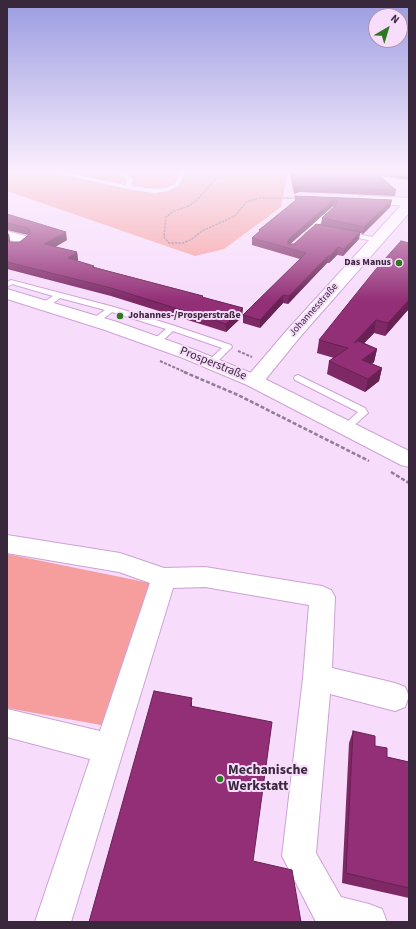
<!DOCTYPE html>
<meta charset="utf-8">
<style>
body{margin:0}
#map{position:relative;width:416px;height:929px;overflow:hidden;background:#f7dcfc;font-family:"Source Sans 3",sans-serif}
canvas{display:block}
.frame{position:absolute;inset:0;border:8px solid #39273c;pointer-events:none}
.north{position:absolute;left:368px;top:8px;width:40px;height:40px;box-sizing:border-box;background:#f7dcfc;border:1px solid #ab94af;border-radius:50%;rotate:38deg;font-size:11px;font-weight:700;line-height:16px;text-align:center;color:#39273c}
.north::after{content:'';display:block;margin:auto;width:14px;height:18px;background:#2e7920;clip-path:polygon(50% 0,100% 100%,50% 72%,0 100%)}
</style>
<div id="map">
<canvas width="416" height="929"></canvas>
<div class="frame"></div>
<div class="north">N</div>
</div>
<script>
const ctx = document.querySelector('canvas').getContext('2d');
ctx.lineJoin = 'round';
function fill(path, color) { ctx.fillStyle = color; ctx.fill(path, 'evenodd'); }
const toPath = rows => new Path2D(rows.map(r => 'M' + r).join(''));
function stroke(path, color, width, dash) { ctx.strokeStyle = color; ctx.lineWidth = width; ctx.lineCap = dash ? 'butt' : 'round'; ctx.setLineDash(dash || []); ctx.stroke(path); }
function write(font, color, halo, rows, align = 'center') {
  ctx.font = font + ' "Source Sans 3",sans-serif'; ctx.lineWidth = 4; ctx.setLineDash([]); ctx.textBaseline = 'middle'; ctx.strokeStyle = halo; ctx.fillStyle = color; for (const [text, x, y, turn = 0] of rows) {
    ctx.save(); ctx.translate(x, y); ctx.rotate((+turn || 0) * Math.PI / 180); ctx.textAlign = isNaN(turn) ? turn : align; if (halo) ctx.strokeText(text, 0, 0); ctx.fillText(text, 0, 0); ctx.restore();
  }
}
const green = toPath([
 [7,171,288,171,281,207,224,249,195,256,7,191],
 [7,554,155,584,112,727,7,708]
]);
const pathFar2 = toPath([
 [223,171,197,200,189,206,174,211,166,217,164,237,169,243,183,243,192,239,202,231,235,216,246,202,259,198,299,198]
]);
const pathFar1 = toPath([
 [238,351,252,357],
 [160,361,187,373]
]);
const path = toPath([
 [184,372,238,395,369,461],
 [391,472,409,483]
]);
const service = toPath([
 [49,171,59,171,126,185,127,180,117,171,123,171,133,179,131,186,155,189,165,188,175,184,180,171,186,171,179,186,168,191,155,193,127,189,49,171],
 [329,209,334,210,310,233,306,233,306,231,329,209],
 [347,232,377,238,380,240,377,242,345,235,345,233,347,232],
 [11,280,114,307,175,326,231,345,232,347,214,365,208,365,207,363,208,361,222,348,173,331,159,344,153,344,153,340,166,329,112,312,98,323,92,323,92,319,105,310,60,298,47,308,41,308,41,304,53,296,12,284,7,287,7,282,11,280],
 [298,375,365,408,368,413,349,430,343,430,341,428,343,426,358,412,295,380,294,378,295,376,298,375]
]);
const minor = toPath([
 [364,196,409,198,409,206,360,203,358,200,360,197,364,196],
 [7,231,29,237,31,240,21,248,11,248,9,245,13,241,7,239,7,231],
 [7,535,120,553,164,568,205,567,322,586,331,590,335,597,332,668,395,683,405,687,409,696,405,707,395,711,330,694,316,853,341,897,369,904,382,909,387,922,316,922,282,856,303,678,309,605,205,587,173,588,71,922,35,922,90,759,7,737,7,709,100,731,150,583,119,572,7,553,7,535]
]);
const tertiary = toPath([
 [409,201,409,213,300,337,261,385,254,387,247,385,244,381,247,377,288,329,404,202,409,201]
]);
const secondary = toPath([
 [7,289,117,322,195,350,261,377,409,451,409,467,401,465,247,385,183,358,105,330,7,299,7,289]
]);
const wall = toPath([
 [291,171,409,171,409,180,379,176,396,190,395,196,299,192,294,194,290,174],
 [295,196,392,200,390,207,363,234,360,233,359,239,343,256,337,255,329,263,327,263,288,304,283,303,260,328,243,323,243,315,300,259,252,245,252,238,259,232,259,230,295,201],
 [333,206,334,207,322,218,321,224,294,244,290,244],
 [7,214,67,240,55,247,77,252,78,260,77,261,94,266,94,267,203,296,203,297,242,317,226,332,111,296,7,269,7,233,9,234,10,242,20,242,28,235,7,230],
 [409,243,409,309,407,311,385,336,374,333,364,343,377,349,374,362,372,364,382,368,379,381,365,392,327,374,329,361,334,358,317,353,319,340],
 [353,731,375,746,387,757,409,762,409,898,342,883,349,743]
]);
const shadedWall = toPath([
 [300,187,299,192,294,194,294,188],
 [334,199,333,206,287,247,288,240],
 [392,200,390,207,363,234,364,227],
 [66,232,67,240,46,252,44,244],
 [360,232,359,239,343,256,344,249],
 [9,234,10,242,7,242,7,236],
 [338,247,337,255,329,263,330,256],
 [77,252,78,260,69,266,68,258],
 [328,256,327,263,288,304,289,296],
 [283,295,283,303,260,328,260,320],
 [409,300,409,309,407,311,385,336,388,323],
 [243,308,242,317,226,332,226,324],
 [376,320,374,333,352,356,354,343],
 [377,349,374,362,360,373,362,360],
 [382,368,379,381,365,392,368,379],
 [192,698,192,712,190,706]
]);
const building = toPath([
 [291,171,374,171,396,190,300,187,294,188,291,171],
 [387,171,409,171,409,174,387,171],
 [295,196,392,200,364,227,322,218,337,204,337,201,334,199,288,240,288,244,294,244,316,224,360,232,344,249,338,247,330,256,328,256,289,296,283,295,260,320,243,315,306,253,252,238,261,230,259,230,296,200,295,196],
 [7,214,66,232,44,244,77,252,68,258,94,266,92,267,203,296,202,297,243,308,226,324,111,288,7,262,7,239,9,242,20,242,31,233,28,228,7,223,7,214],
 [401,241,409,243,409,300,388,323,376,320,354,343,358,341,377,349,362,360,382,368,368,379,329,361,348,348,319,340,376,269,401,241],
 [154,691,192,698,190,706,272,722,253,861,292,870,301,922,89,922,154,691],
 [353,731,375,736,375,746,387,748,387,757,409,762,409,888,346,873,353,731]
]);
const markers = [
 [399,263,4,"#2e7920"],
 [120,316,4,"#2e7920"],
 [220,779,4,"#2e7920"]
];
const farPoinames = [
 ["Das Manus",391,263],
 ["Johannes-/Prosperstraße",128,316,"left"]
];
const farStreetnames = [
 ["Johannesstraße",314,310,-48]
];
const streetNames = [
 ["Prosperstraße",213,364,22]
];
const nearPoinames = [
 ["Mechanische",228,771],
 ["Werkstatt",228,787]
];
fill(green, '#f69e9d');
stroke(service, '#cda2d5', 2);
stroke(minor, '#cda2d5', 2);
stroke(tertiary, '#cda2d5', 2);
stroke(secondary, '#cda2d5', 2);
stroke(pathFar2, '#917b95', 1.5, [2.5, 1]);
stroke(pathFar1, '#917b95', 2, [3, 1.5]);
stroke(path, '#917b95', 2.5, [4, 2]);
fill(service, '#fff');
fill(minor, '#fff');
fill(tertiary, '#fff');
fill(secondary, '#fff');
fill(wall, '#7e2866');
fill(shadedWall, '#672153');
fill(building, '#932f77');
stroke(building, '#672153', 1);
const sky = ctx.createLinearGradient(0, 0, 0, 301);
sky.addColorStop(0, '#9a9ce0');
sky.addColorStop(0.57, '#fbeffe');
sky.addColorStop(1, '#fbeffe00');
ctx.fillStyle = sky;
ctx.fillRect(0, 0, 416, 301);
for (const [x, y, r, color] of markers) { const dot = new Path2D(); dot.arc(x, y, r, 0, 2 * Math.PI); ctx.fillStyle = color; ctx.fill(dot); stroke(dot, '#f7dcfc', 1.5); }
write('bold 10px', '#39273c', '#f7dcfc', farPoinames, 'right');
write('10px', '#39273c', '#f7dcfc', farStreetnames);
write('12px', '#39273c', '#f7dcfc', streetNames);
write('bold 14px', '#39273c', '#f7dcfc', nearPoinames, 'left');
</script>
